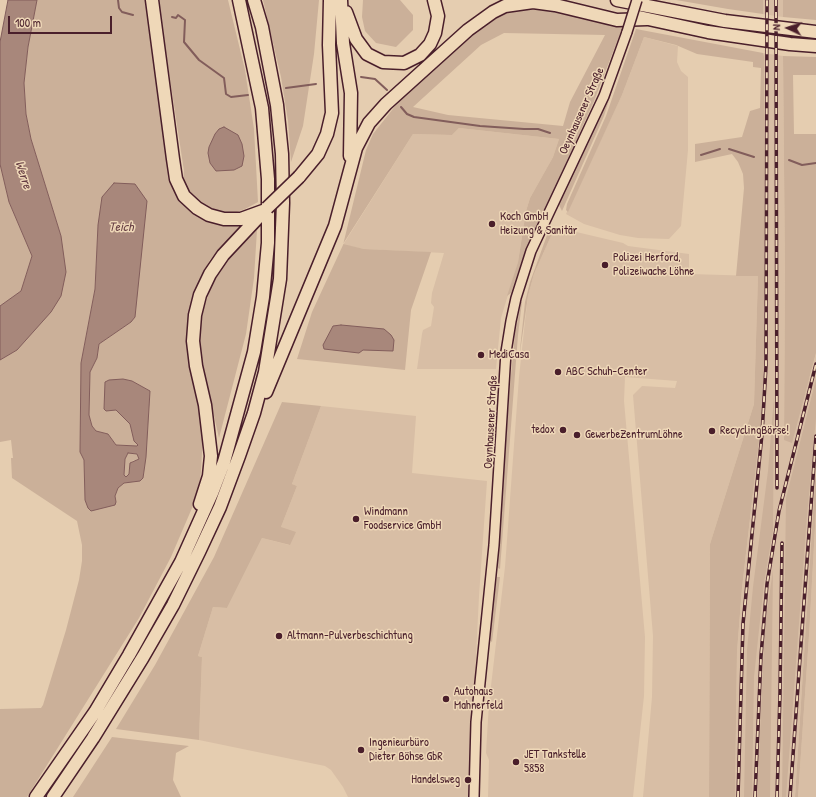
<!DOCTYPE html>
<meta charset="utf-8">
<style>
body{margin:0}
#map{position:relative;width:816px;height:797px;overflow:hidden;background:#e5cdb0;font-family:"Patrick Hand",sans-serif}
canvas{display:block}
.north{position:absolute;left:768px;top:8px;width:40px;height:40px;-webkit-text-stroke:3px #efd8b8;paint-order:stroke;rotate:274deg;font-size:11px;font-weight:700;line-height:16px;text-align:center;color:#4a1f2b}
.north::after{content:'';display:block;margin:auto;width:14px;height:18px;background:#4a1f2b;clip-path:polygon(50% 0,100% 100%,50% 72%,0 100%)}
.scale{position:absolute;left:8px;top:16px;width:104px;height:18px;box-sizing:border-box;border:2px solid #4a1f2b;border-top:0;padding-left:5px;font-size:12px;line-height:14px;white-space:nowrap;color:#4a1f2b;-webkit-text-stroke:3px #efd8b8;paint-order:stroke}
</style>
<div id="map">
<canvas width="816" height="797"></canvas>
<div class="north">N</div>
<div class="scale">100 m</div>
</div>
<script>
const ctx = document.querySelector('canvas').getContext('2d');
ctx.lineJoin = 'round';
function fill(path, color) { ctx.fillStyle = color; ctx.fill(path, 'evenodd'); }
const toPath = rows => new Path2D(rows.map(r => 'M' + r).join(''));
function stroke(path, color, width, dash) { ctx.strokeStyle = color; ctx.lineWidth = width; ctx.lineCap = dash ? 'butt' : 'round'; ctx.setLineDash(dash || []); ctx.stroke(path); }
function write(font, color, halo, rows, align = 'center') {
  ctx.font = font + ' "Patrick Hand",sans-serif'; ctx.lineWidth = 3; ctx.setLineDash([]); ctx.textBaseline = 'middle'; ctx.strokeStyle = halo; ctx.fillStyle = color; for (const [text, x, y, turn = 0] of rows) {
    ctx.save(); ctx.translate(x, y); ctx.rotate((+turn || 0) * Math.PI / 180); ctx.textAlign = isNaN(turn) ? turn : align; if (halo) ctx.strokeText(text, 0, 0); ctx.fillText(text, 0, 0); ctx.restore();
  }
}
const built = toPath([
 [763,0,783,0,783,17,763,14],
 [644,37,678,46,677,62,681,71,688,77,688,150,681,226,669,239,638,238,620,235,584,224,566,214,622,95],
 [763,53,783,56,785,276,784,440,811,374,816,353,816,466,795,797,735,797,737,652,742,588,764,397],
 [459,128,559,139,553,157,530,198,526,211,518,262,501,318,496,369,417,369,422,334,423,330,431,326,434,307,431,303,432,293,444,253,364,249,343,245,413,134,452,135],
 [555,227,623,243,628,246,689,254,689,274,758,276,754,404,710,544,709,797,643,797,652,697,653,636,633,395,642,386,675,388,677,381,625,377,624,401,645,637,644,696,633,797,488,797,489,760,486,753,489,703,505,567,519,377,525,321,528,296,534,274],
 [321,406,416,416,412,473,487,481,479,596,469,797,348,797,343,787,331,770,325,766,199,740,202,657,198,656,213,607,227,608,262,538,289,545,281,527,297,486,292,484],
 [816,509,816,797,798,797,809,636]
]);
const green = toPath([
 [37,0,147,0,168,168,179,192,198,216,221,222,243,223,210,260,200,278,190,312,197,391,203,433,201,472,198,494,171,557,139,618,27,797,0,797,0,709,41,708,43,705,66,630,79,580,82,561,82,545,77,521,12,478,11,458,13,458,11,440,0,442,0,360,17,350,61,236,31,139,26,114,24,83,28,47],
 [98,225,131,322,99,344,97,358,90,372,89,415,92,426,96,431,108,434,116,445,137,446,139,445,130,424,116,410,106,410,109,380,132,381,150,391,143,478,124,483,118,488,115,496,116,502,85,500,84,460,80,452,81,363,95,289],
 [158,0,228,0,245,70,254,129,258,202,245,209,234,213,225,213,206,208,189,196,183,182,184,171],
 [263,0,319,0,314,54,303,126,291,162,288,121,281,77],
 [363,0,400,0,413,15,413,30,396,47,376,43,365,31,362,17],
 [676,0,763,0,763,14,728,9],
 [783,0,816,0,816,20,783,17],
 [530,7,623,26,594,101,521,263,511,293,507,296,518,262,526,211,530,198,553,157,559,139,459,128,452,135,413,134,343,244,364,249,431,252,411,310,405,370,297,359,312,312,343,245,366,150,373,134,400,100,468,35,498,14,515,9],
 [504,33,605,35,570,102,563,126,448,115,413,107,481,45],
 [636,29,763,53,764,57,764,397,742,588,737,652,735,797,709,797,710,544,754,404,758,276,736,276,744,188,743,174,738,162,732,154,695,162,695,144,742,137,750,111,760,108,761,68,753,67,753,62,697,54,676,45,644,37,622,95,568,212,566,210,567,204,606,116],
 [783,56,816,57,816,75,793,75,794,134,816,134,816,353,792,443,784,440,785,276],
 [619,68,604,116,562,211,558,203,599,116],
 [0,164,9,202,32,256,21,291,0,306],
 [550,227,555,227,534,274,528,296,519,359,525,302,530,282],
 [257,230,254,278,246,334,219,438,203,367,199,342,201,316,214,279,229,258],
 [521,302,522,302,518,335,500,569,498,568,497,564,510,385,515,334],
 [816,379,816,418,807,516,786,797,782,797,786,498],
 [774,398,773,530,764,583,754,677,752,797,744,797,747,650,753,587,768,471],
 [282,402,321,406,292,484,297,486,281,527,296,532,290,545,262,538,227,608,213,607,198,656,202,657,199,740,116,729,155,665,214,557],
 [128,453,137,454,139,459,132,461,129,474,126,477,124,476,125,459],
 [816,466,816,509,809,636,798,797,795,797],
 [773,570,770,797,757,797,765,625],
 [497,577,500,577,492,642,488,639],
 [112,737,189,746,176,753,173,780,181,797,73,797]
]);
const water = toPath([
 [8,0,37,0,28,47,24,83,26,114,31,139,61,236,66,272,61,296,51,312,17,350,0,360,0,306,21,291,32,256,9,202,0,164,0,42,8,0],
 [224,127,238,135,242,144,244,156,242,166,234,170,216,171,210,163,208,153,209,147,215,134,219,129,224,127],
 [114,183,135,184,147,201,135,317,131,322,99,344,97,358,90,372,89,415,92,426,96,431,108,434,116,445,137,446,138,445,134,441,130,424,116,410,106,411,104,409,105,382,109,380,123,379,132,381,150,391,146,457,143,478,140,481,124,483,118,488,115,496,116,502,115,505,91,511,88,508,85,500,84,460,80,452,81,363,95,289,98,225,102,197,114,183],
 [128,453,137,454,139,459,130,463,129,474,126,477,124,475,125,459,128,453],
 [341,325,384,329,391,335,394,340,393,351,363,350,359,353,324,349,323,345,333,326,341,325]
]);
const stream = toPath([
 [118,0,119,8,122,12,133,15],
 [172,17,176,18,178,15,185,20,184,42,199,60,224,78,226,94,231,97,248,95],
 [361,77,375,79,387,90],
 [286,88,316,84],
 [401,107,407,114,414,117,480,126,524,129,538,129,550,133],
 [729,149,754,157],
 [701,155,720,149],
 [789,160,802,165,816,163]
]);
const secondary = toPath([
 [474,797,476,722,494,545,506,352,511,321,516,298,531,251,604,96,627,32]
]);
const highway = toPath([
 [152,0,173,159,176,179,184,196,197,208,209,215,224,219,241,219,263,211],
 [341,0,343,43,351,93,350,156],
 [617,0,725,21,816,32],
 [346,12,356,39,367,54,383,62,404,63,420,55,430,44,435,33,438,16,434,0],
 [639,17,708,32,790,44,816,46],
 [299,177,318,154,327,134,332,113,329,45,330,0],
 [266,392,335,226,356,148,369,123,386,104,468,30,493,12,505,6,533,2,555,5,617,20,647,19],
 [200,504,209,476,211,456,205,405,196,366,193,341,195,315,200,295,210,274,223,255,267,208],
 [36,797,95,712,129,655,181,562,212,493,224,462,254,352,263,297,268,243,268,179,262,108,239,0],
 [53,797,93,738,143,657,173,605,199,552,220,507,239,456,254,413,265,372,280,279,283,203,282,154,277,105,262,27,254,0]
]);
const rail = toPath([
 [776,0,777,488],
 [738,797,743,624,762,434,766,366,767,0],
 [755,797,761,656,767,584,779,511,816,364],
 [777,797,780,693,782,543],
 [790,797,816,436]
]);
const secondaryBridge = toPath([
 [627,32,637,0]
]);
const highwayBridge = toPath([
 [267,208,299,177]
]);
const markers = [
 [492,224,4,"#4a1f2b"],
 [605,265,4,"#4a1f2b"],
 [481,355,4,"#4a1f2b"],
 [558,372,4,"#4a1f2b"],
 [563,430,4,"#4a1f2b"],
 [712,431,4,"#4a1f2b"],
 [577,435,4,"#4a1f2b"],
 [356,519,4,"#4a1f2b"],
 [279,636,4,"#4a1f2b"],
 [446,699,4,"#4a1f2b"],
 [361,750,4,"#4a1f2b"],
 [516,762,4,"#4a1f2b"],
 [468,780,4,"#4a1f2b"]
];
const streetNames = [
 ["Oeynhausener Straße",582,111,-66],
 ["Oeynhausener Straße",491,422,-87]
];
const poiNames = [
 ["Koch GmbH",500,217],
 ["Heizung & Sanitär",500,231],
 ["Polizei Herford,",613,258],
 ["Polizeiwache Löhne",613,272],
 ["MediCasa",489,355],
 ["ABC Schuh-Center",566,372],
 ["tedox",555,430,"right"],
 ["RecyclingBörse!",720,431],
 ["GewerbeZentrumLöhne",585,435],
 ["Windmann",364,512],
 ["Foodservice GmbH",364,526],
 ["Altmann-Pulverbeschichtung",287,636],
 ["Autohaus",454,692],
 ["Mahnerfeld",454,706],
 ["Ingenieurbüro",369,743],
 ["Dieter Böhse GbR",369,757],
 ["JET Tankstelle",524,755],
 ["5858",524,769],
 ["Handelsweg",460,780,"right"]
];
const waterNames = [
 ["Werre",23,175,72],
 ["Teich",121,228]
];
fill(built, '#d8bea5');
fill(green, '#cbb099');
fill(water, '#a8877b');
stroke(water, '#825d5b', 1);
stroke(stream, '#825d5b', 2);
stroke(secondary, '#4a1f2b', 12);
stroke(highway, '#4a1f2b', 15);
stroke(secondary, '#efd8b8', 9);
stroke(highway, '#efd8b8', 12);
stroke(rail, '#4a1f2b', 3.5);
stroke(rail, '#efd8b8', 2, [6]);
stroke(secondaryBridge, '#4a1f2b', 12, []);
stroke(highwayBridge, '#4a1f2b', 15, []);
stroke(secondaryBridge, '#efd8b8', 9);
stroke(highwayBridge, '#efd8b8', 12);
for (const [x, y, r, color] of markers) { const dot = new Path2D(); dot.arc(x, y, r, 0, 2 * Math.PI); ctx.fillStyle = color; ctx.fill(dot); stroke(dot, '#efd8b8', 1.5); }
write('12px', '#4a1f2b', '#efd8b8', streetNames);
write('12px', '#4a1f2b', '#efd8b8', poiNames, 'left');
write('italic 13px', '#663e43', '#efd8b8', waterNames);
</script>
